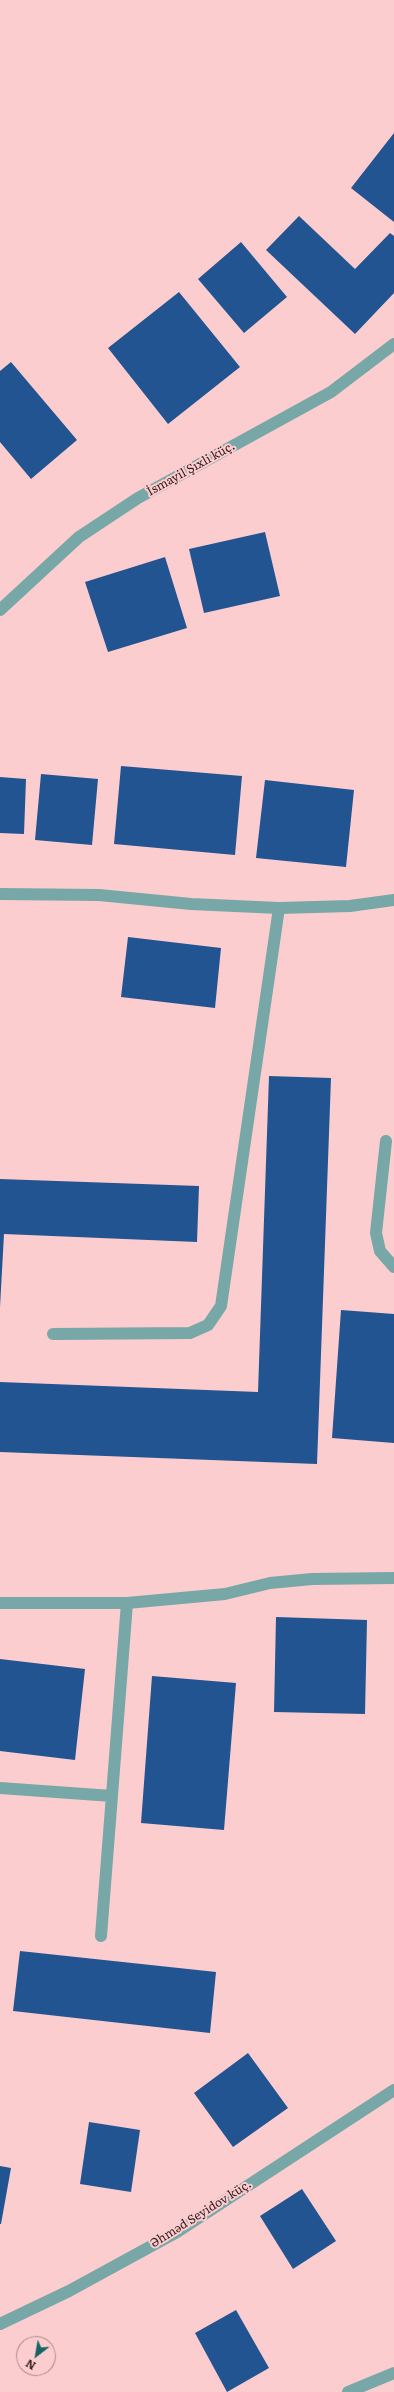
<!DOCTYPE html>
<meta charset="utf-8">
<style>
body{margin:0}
#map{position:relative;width:394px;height:2392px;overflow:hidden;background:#fbcdcf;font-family:Literata,serif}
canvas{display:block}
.north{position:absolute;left:16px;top:2336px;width:40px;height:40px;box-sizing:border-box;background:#fbcdcf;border:1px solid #ac8688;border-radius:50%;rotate:211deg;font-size:11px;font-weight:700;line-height:16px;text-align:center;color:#361b1d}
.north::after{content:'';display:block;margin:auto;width:14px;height:18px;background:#156464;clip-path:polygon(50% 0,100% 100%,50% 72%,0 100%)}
</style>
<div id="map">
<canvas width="394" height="2392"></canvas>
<div class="north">N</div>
</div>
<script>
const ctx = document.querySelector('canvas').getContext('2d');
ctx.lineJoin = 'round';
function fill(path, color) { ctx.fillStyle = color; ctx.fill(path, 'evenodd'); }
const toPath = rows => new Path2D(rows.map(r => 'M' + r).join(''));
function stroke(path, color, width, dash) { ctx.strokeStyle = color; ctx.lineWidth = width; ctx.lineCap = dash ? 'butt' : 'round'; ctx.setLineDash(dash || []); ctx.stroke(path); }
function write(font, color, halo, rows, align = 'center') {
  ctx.font = font + ' Literata,serif'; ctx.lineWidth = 4; ctx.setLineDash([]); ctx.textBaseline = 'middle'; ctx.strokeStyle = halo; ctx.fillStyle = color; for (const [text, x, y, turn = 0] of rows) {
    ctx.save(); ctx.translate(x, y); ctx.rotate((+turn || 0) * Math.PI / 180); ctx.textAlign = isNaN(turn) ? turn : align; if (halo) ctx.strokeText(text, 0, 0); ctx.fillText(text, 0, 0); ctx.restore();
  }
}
const building = toPath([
 [394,133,394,222,351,188],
 [299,216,355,269,390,233,394,236,394,293,355,334,266,250],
 [241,242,287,297,244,333,198,279],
 [179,292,240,367,168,424,108,348],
 [11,362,77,440,31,479,0,442,0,371],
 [265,532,280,596,204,613,189,549],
 [165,557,187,628,108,652,85,582],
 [121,766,242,776,235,855,114,844],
 [41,774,98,779,92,845,35,840],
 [0,777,26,779,24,834,0,833],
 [265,780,354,790,346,867,256,858],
 [128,937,221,948,215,1008,121,997],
 [269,1076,331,1078,317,1464,0,1452,0,1382,258,1392],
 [0,1179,199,1186,197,1242,4,1234,0,1307],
 [341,1310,394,1314,394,1443,332,1438],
 [276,1617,367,1620,365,1714,274,1712],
 [0,1659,85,1669,75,1760,0,1751],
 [152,1676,236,1683,224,1830,141,1823],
 [20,1951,216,1972,210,2033,13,2011],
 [248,2053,288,2108,233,2147,194,2093],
 [89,2122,140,2130,131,2192,80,2184],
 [0,2166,11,2168,1,2224,0,2224],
 [302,2189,336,2241,293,2269,260,2216],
 [236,2310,269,2368,227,2392,195,2333]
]);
const lane = toPath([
 [386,1141,376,1233,380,1251,394,1267],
 [53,1334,190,1333,208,1325,221,1306,279,908],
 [0,1788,112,1796],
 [101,1936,127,1603]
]);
const street = toPath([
 [0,610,79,537,138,498,331,392,394,344],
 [0,894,99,895,191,904,279,908,350,906,394,900],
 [0,1603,127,1603,225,1594,270,1583,312,1579,394,1578],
 [0,2324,69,2291,177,2232,394,2090],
 [348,2392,394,2373]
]);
const streetNames = [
 ["İsmayil Şıxli küç.",191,469,-29],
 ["Əhməd Seyidov küç.",201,2214,-32]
];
fill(building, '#225491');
stroke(lane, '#77a7a7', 12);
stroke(street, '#77a7a7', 12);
write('12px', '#361b1d', '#fbcdcf', streetNames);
</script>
